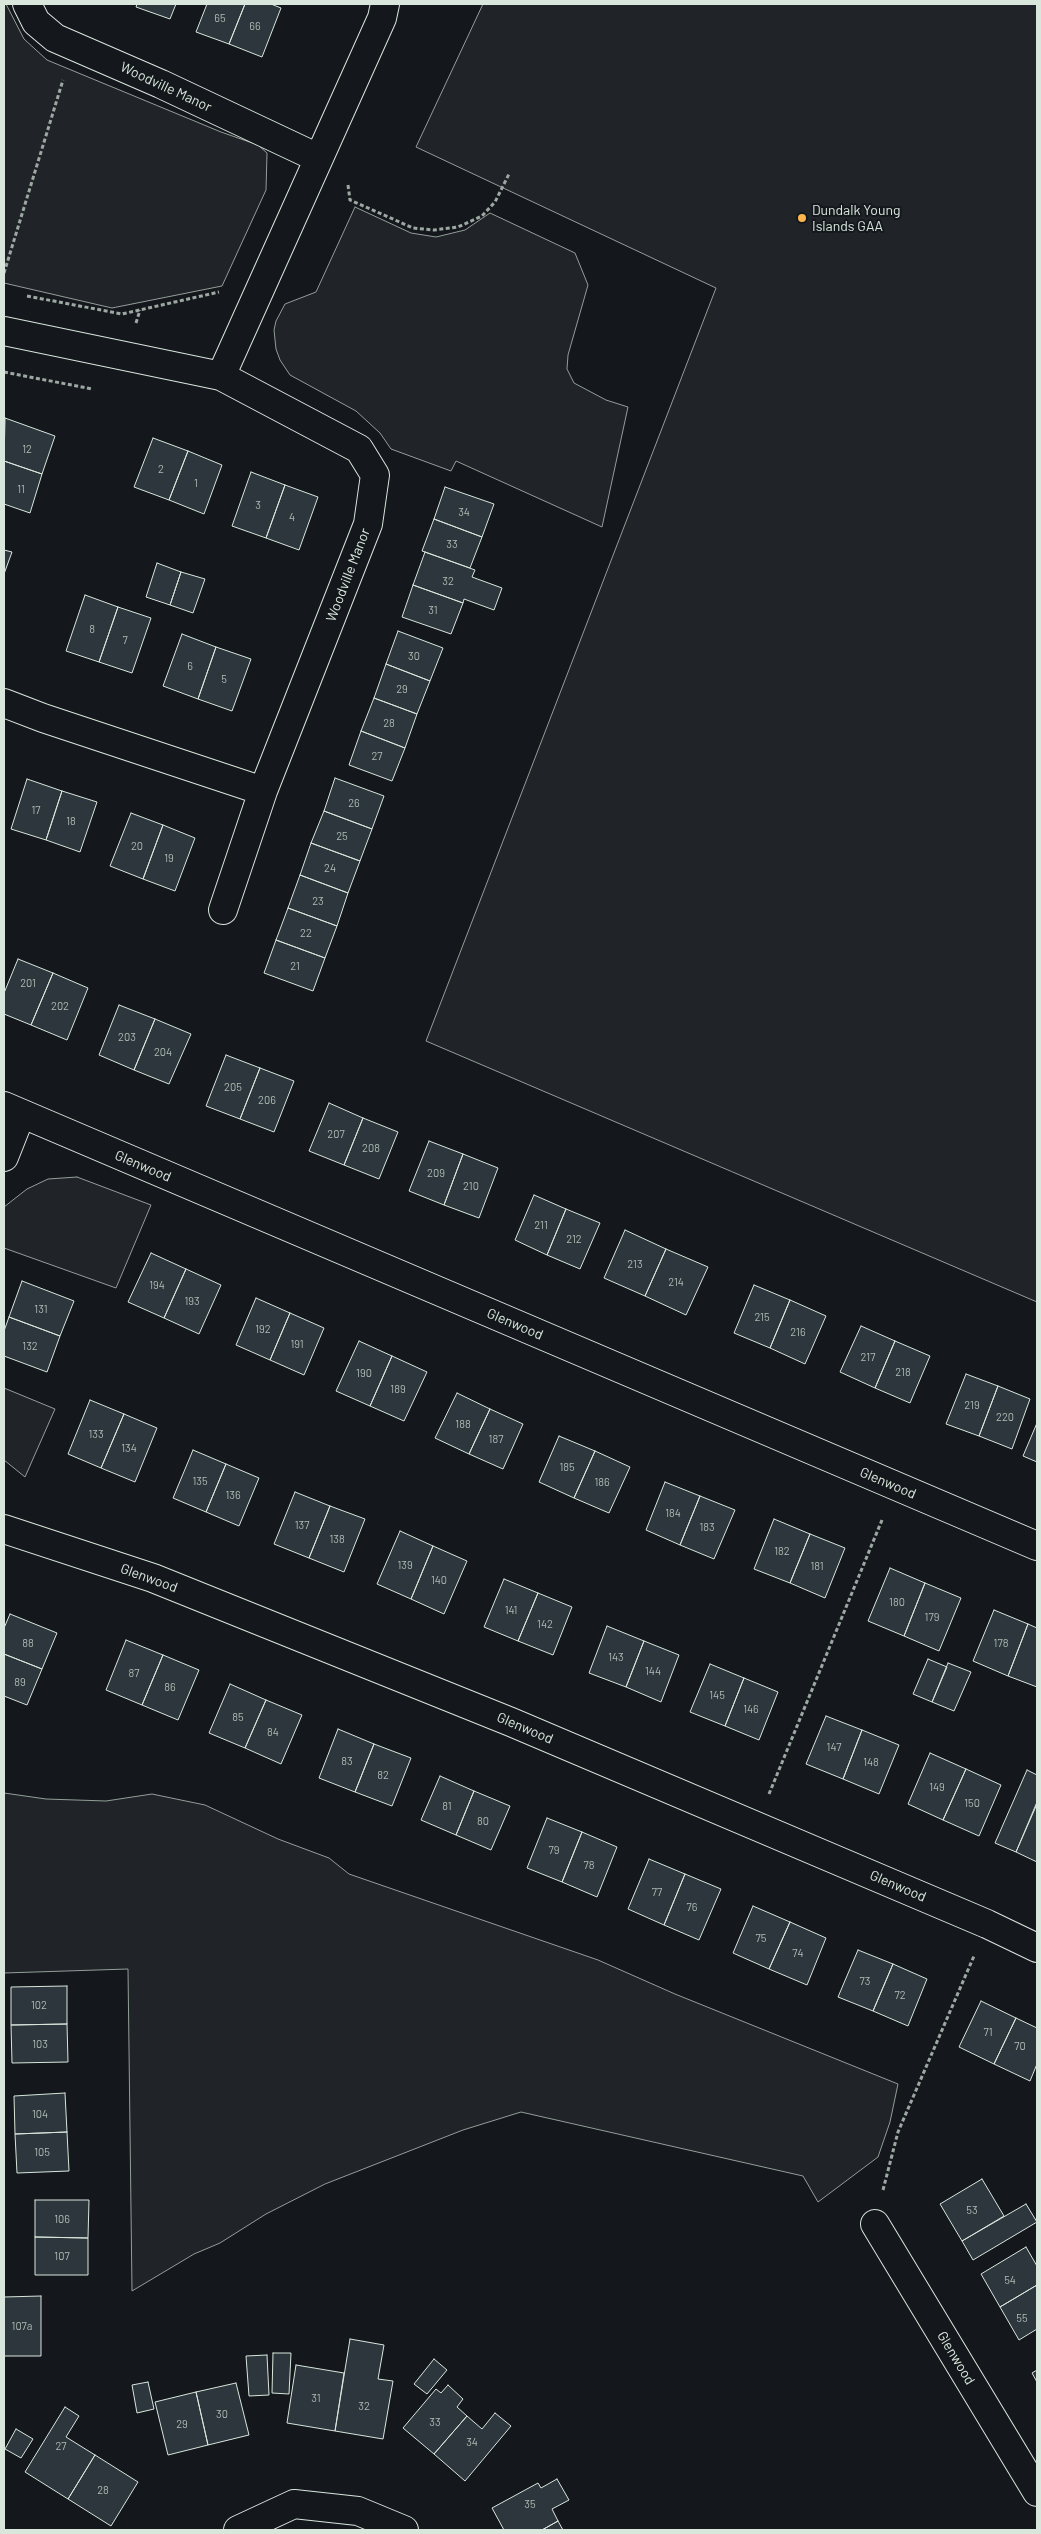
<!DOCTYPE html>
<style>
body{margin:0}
#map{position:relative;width:1041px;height:2534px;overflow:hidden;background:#14181c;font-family:Barlow,sans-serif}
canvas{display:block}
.frame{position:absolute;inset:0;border:5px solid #d8e6dc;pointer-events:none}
</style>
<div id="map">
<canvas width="1041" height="2534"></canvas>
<div class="frame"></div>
</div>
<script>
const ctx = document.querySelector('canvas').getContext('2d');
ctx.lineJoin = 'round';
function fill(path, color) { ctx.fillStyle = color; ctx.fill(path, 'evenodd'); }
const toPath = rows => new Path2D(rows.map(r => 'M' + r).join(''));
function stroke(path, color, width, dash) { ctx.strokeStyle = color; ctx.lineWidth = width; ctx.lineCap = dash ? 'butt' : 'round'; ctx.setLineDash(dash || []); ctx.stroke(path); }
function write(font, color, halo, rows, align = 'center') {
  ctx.font = font + ' Barlow,sans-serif'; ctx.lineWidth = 4; ctx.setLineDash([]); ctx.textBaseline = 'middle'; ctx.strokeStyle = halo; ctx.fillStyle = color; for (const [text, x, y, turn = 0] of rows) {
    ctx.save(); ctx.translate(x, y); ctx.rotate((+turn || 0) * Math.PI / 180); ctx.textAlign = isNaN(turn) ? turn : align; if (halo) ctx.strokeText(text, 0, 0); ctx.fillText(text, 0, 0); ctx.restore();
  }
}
const green = toPath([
 [4,4,6,4,24,39,47,60,221,132,258,145,267,153,266,190,222,286,112,308,4,283,4,4],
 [483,4,1037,4,1037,1302,426,1041,716,288,416,147,483,4],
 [355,207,411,233,436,237,465,230,490,213,575,253,588,285,568,355,567,369,574,383,606,400,628,407,602,527,456,461,451,471,391,449,380,433,356,411,290,375,280,360,276,349,274,330,276,321,285,304,316,292,355,207],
 [77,1177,151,1205,116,1288,4,1248,4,1207,27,1189,48,1179,77,1177],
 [4,1388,55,1409,25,1477,4,1460,4,1388],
 [4,1793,46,1799,106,1801,152,1794,205,1805,278,1839,329,1858,349,1874,598,1960,675,1994,898,2084,890,2122,878,2157,818,2202,803,2176,521,2112,463,2130,325,2184,266,2214,220,2243,194,2254,132,2291,128,1969,4,1973,4,1793]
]);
const building = toPath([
 [137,4,176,4,170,19,136,7,137,4],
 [207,4,245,4,229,44,196,32,207,4],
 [245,4,271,4,281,8,262,57,229,44,245,4],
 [5,418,55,436,42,474,4,461,5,418],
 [153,438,188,451,169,500,134,487,153,438],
 [188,451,222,465,204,514,169,500,188,451],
 [4,461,42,474,30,513,4,504,4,461],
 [251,472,285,485,266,538,232,526,251,472],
 [285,485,318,497,299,550,266,538,285,485],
 [445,487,494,504,482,537,434,519,445,487],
 [434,519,482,537,470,568,422,551,434,519],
 [4,550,12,552,4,574,4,550],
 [425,552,475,570,472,577,502,588,494,610,464,599,463,603,413,585,425,552],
 [157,563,181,572,170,605,146,597,157,563],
 [181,572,205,579,193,613,170,605,181,572],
 [413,585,463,603,451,634,402,617,413,585],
 [85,595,118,607,99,662,66,651,85,595],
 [118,607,151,618,132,673,99,662,118,607],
 [398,631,443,648,430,681,386,664,398,631],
 [182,634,216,647,198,699,163,686,182,634],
 [216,647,251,659,232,711,198,699,216,647],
 [386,664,430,681,417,714,374,698,386,664],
 [374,698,417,714,405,748,361,731,374,698],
 [361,731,405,748,392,781,349,765,361,731],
 [335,778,384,796,372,829,324,811,335,778],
 [27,779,62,791,46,840,11,829,27,779],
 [62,791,97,802,80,852,46,840,62,791],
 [324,811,372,829,360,861,311,843,324,811],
 [131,813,163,825,143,879,110,866,131,813],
 [163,825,195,838,175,891,143,879,163,825],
 [311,843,360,861,348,893,300,875,311,843],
 [300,875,348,893,337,926,288,908,300,875],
 [288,908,337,926,325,958,276,940,288,908],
 [276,940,325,958,313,991,264,973,276,940],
 [18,959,53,973,31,1025,4,1014,4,993,18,959],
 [53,973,88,988,67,1040,31,1025,53,973],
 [119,1005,155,1019,134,1070,99,1055,119,1005],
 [155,1019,191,1034,169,1084,134,1070,155,1019],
 [226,1055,260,1068,240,1119,206,1106,226,1055],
 [260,1068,294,1081,274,1132,240,1119,260,1068],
 [329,1103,363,1118,344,1165,309,1151,329,1103],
 [363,1118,398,1132,379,1179,344,1165,363,1118],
 [429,1141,463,1154,444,1205,409,1191,429,1141],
 [463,1154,498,1168,479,1218,444,1205,463,1154],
 [534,1195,566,1209,547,1255,515,1240,534,1195],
 [566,1209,600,1223,580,1269,547,1255,566,1209],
 [625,1230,666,1249,645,1296,604,1278,625,1230],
 [666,1249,708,1267,686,1315,645,1296,666,1249],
 [151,1253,186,1269,164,1318,128,1302,151,1253],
 [186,1269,221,1285,199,1334,164,1318,186,1269],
 [22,1281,74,1301,60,1336,9,1317,22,1281],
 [754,1285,790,1300,770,1348,734,1333,754,1285],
 [256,1298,290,1313,270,1360,236,1345,256,1298],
 [790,1300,826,1316,805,1364,770,1348,790,1300],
 [290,1313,324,1328,304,1375,270,1360,290,1313],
 [9,1317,60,1336,47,1372,4,1356,4,1331,9,1317],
 [861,1326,895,1341,875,1388,840,1372,861,1326],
 [359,1341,392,1356,370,1406,336,1391,359,1341],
 [895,1341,930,1356,910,1403,875,1388,895,1341],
 [392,1356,427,1372,404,1421,370,1406,392,1356],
 [966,1374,998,1386,979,1436,946,1424,966,1374],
 [998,1386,1030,1399,1012,1449,979,1436,998,1386],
 [457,1393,490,1409,469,1454,435,1438,457,1393],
 [90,1400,124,1414,101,1468,68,1454,90,1400],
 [490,1409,523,1424,503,1469,469,1454,490,1409],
 [124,1414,157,1428,135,1482,101,1468,124,1414],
 [1037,1423,1037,1462,1023,1456,1037,1423],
 [559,1436,595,1451,574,1498,539,1482,559,1436],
 [193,1450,226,1464,206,1512,173,1498,193,1450],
 [595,1451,630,1467,609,1513,574,1498,595,1451],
 [226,1464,259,1478,239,1526,206,1512,226,1464],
 [665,1482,700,1496,680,1545,646,1530,665,1482],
 [295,1492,330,1506,309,1558,274,1544,295,1492],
 [700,1496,735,1510,714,1559,680,1545,700,1496],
 [330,1506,365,1519,344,1572,309,1558,330,1506],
 [774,1519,810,1534,790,1583,754,1569,774,1519],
 [400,1531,433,1546,411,1599,377,1584,400,1531],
 [810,1534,845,1548,825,1598,790,1583,810,1534],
 [433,1546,467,1561,444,1614,411,1599,433,1546],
 [890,1568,925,1583,904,1636,868,1621,890,1568],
 [504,1579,538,1593,518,1641,484,1627,504,1579],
 [925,1583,961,1598,939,1651,904,1636,925,1583],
 [538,1593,572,1607,553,1655,518,1641,538,1593],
 [994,1610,1028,1624,1008,1676,973,1661,994,1610],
 [10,1614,57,1633,42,1669,4,1654,4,1628,10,1614],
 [1028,1624,1037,1628,1037,1687,1008,1676,1028,1624],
 [607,1626,644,1641,626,1687,589,1673,607,1626],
 [126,1640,163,1655,142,1705,106,1690,126,1640],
 [644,1641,679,1655,661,1702,626,1687,644,1641],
 [4,1654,42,1669,27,1705,4,1696,4,1654],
 [163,1655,199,1670,178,1720,142,1705,163,1655],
 [928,1659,947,1667,932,1702,913,1694,928,1659],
 [948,1663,971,1672,954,1711,932,1702,948,1663],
 [710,1664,744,1678,725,1726,690,1712,710,1664],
 [744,1678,778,1692,759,1740,725,1726,744,1678],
 [230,1684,266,1700,245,1748,209,1733,230,1684],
 [266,1700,302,1715,281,1764,245,1748,266,1700],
 [826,1716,862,1730,843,1779,806,1764,826,1716],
 [338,1729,374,1744,355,1792,319,1778,338,1729],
 [862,1730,899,1745,879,1794,843,1779,862,1730],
 [374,1744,411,1758,392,1806,355,1792,374,1744],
 [930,1753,966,1769,943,1820,908,1804,930,1753],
 [966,1769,1001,1785,979,1836,943,1820,966,1769],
 [1027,1770,1037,1775,1037,1802,1016,1852,995,1843,1027,1770],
 [440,1776,474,1791,456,1835,421,1820,440,1776],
 [474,1791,510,1806,491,1850,456,1835,474,1791],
 [1037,1804,1037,1862,1016,1852,1037,1804],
 [547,1818,582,1832,562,1882,527,1868,547,1818],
 [582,1832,617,1847,597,1897,562,1882,582,1832],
 [649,1859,685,1874,664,1925,628,1909,649,1859],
 [685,1874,721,1889,699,1940,664,1925,685,1874],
 [753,1906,790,1922,769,1969,733,1953,753,1906],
 [790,1922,826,1938,807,1985,769,1969,790,1922],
 [858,1950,893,1964,873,2011,838,1997,858,1950],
 [893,1964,927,1979,908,2026,873,2011,893,1964],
 [67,1986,67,2024,11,2025,11,1987,67,1986],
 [981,2001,1016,2018,994,2064,959,2047,981,2001],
 [1016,2018,1037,2028,1037,2064,1030,2081,994,2064,1016,2018],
 [67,2024,68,2062,12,2063,11,2025,67,2024],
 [65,2093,67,2132,15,2134,14,2096,65,2093],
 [67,2132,69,2171,17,2173,15,2134,67,2132],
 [982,2179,1004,2216,962,2241,940,2204,982,2179],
 [35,2200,89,2200,88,2238,35,2237,35,2200],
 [1026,2204,1037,2222,973,2260,962,2241,1026,2204],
 [35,2237,88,2238,88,2275,35,2275,35,2237],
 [1026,2247,1037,2266,1037,2285,1000,2307,981,2274,1026,2247],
 [1037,2285,1037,2329,1019,2340,1000,2307,1037,2285],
 [41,2296,41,2356,4,2356,4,2297,41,2296],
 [350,2339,384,2345,378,2379,393,2381,383,2439,335,2431,350,2339],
 [273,2353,291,2353,289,2394,272,2393,273,2353],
 [267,2355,269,2395,249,2396,246,2356,267,2355],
 [434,2359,447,2370,427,2394,414,2384,434,2359],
 [296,2365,344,2373,335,2431,287,2423,296,2365],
 [1037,2370,1037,2382,1032,2373,1037,2370],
 [148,2382,154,2409,137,2413,132,2385,148,2382],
 [236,2383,249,2435,208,2445,196,2392,236,2383],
 [448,2385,463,2399,457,2407,467,2416,434,2454,403,2428,436,2389,441,2393,448,2385],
 [196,2392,208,2445,168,2455,155,2402,196,2392],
 [65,2407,79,2416,66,2437,95,2455,68,2499,25,2472,65,2407],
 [495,2413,511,2426,465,2481,434,2454,467,2416,482,2429,495,2413],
 [16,2429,33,2439,21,2458,5,2449,16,2429],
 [95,2455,138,2482,111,2526,68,2499,95,2455],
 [557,2479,569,2500,552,2509,558,2521,542,2530,504,2530,492,2508,538,2483,541,2488,557,2479],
 [558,2521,563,2530,542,2530,558,2521]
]);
const path = toPath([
 [348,185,350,200,413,228,434,230,458,227,482,216,495,202,509,174],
 [4,273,63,80],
 [27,296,122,314,219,292],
 [136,323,140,310],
 [4,372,92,389],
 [769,1794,882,1520],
 [883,2190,898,2132,974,1956]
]);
const street = toPath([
 [27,4,36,22,55,38,161,84,318,158],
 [4,331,221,376,359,449,375,475,368,524,263,791,223,910],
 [221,376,382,18,385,4],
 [4,703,43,718,263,791],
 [4,1106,1037,1546],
 [4,1157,21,1114],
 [4,1529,153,1578,511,1722,987,1924,1037,1948],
 [875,2224,1037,2492],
 [238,2530,294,2504,358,2511,404,2530]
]);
const markers = [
 [802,218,5,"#ffb74d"]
];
const numberNames = [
 ["65",220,18],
 ["66",255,26],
 ["12",27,449],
 ["2",161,469],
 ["1",196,483],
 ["11",21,489],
 ["3",258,505],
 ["34",464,512],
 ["4",292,517],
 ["33",452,544],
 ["32",448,581],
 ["31",433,610],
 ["8",92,629],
 ["7",125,640],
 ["30",414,656],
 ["6",190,666],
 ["5",224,679],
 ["29",402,689],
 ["28",389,723],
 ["27",377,756],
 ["26",354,803],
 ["17",36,810],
 ["18",71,821],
 ["25",342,836],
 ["20",137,846],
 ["19",169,858],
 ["24",330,868],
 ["23",318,901],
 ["22",306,933],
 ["21",295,966],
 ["201",28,983],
 ["202",60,1006],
 ["203",127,1037],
 ["204",163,1052],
 ["205",233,1087],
 ["206",267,1100],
 ["207",336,1134],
 ["208",371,1148],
 ["209",436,1173],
 ["210",471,1186],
 ["211",541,1225],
 ["212",574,1239],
 ["213",635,1264],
 ["214",676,1282],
 ["194",157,1285],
 ["193",192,1301],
 ["131",41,1309],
 ["215",762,1317],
 ["192",263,1329],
 ["216",798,1332],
 ["191",297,1344],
 ["132",30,1346],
 ["217",868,1357],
 ["218",903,1372],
 ["190",364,1373],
 ["189",398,1389],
 ["219",972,1405],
 ["220",1005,1417],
 ["188",463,1424],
 ["133",96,1434],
 ["187",496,1439],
 ["134",129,1448],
 ["185",567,1467],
 ["135",200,1481],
 ["186",602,1482],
 ["136",233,1495],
 ["184",673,1513],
 ["137",302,1525],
 ["183",707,1527],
 ["138",337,1539],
 ["182",782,1551],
 ["139",405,1565],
 ["181",817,1566],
 ["140",439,1580],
 ["180",897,1602],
 ["141",511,1610],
 ["179",932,1617],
 ["142",545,1624],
 ["88",28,1643],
 ["178",1001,1643],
 ["143",616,1657],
 ["144",653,1671],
 ["87",134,1673],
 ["89",20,1682],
 ["86",170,1687],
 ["145",717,1695],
 ["146",751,1709],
 ["85",238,1717],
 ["84",273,1732],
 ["147",834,1747],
 ["83",347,1761],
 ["148",871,1762],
 ["82",383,1775],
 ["149",937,1787],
 ["150",972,1803],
 ["81",447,1806],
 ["80",483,1821],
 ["79",554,1850],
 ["78",589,1865],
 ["77",657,1892],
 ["76",692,1907],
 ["75",761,1938],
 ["74",798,1953],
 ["73",865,1981],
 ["72",900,1995],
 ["102",39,2005],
 ["71",988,2032],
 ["103",40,2044],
 ["70",1020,2046],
 ["104",40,2114],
 ["105",42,2152],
 ["53",972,2210],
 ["106",62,2219],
 ["107",62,2256],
 ["54",1010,2280],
 ["55",1022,2318],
 ["107a",22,2326],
 ["31",316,2398],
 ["32",364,2406],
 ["30",222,2414],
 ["33",435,2422],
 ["29",182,2424],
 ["34",472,2442],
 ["27",61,2446],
 ["28",103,2490],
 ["35",530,2504]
];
const streetNames = [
 ["Woodville Manor",166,87,25],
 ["Woodville Manor",348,575,-69],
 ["Glenwood",143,1166,23],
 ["Glenwood",515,1324,23],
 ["Glenwood",888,1483,23],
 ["Glenwood",149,1578,20],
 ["Glenwood",525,1728,23],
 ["Glenwood",898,1886,23],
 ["Glenwood",956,2358,59]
];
const poiNames = [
 ["Dundalk Young",812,210],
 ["Islands GAA",812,226]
];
fill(green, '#202428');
stroke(green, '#939e99', 1);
fill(building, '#2c363c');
stroke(building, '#d8e6dc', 1);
stroke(street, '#d8e6dc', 30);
stroke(path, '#9da8a2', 3, [4, 2.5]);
stroke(street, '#14181c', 28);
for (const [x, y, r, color] of markers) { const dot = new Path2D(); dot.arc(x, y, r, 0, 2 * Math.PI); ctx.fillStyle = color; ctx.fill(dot); stroke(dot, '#14181c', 2); }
write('11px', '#adbab4', null, numberNames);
write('14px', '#d8e6dc', '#14181c', streetNames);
write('14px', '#d8e6dc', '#14181c', poiNames, 'left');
</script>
